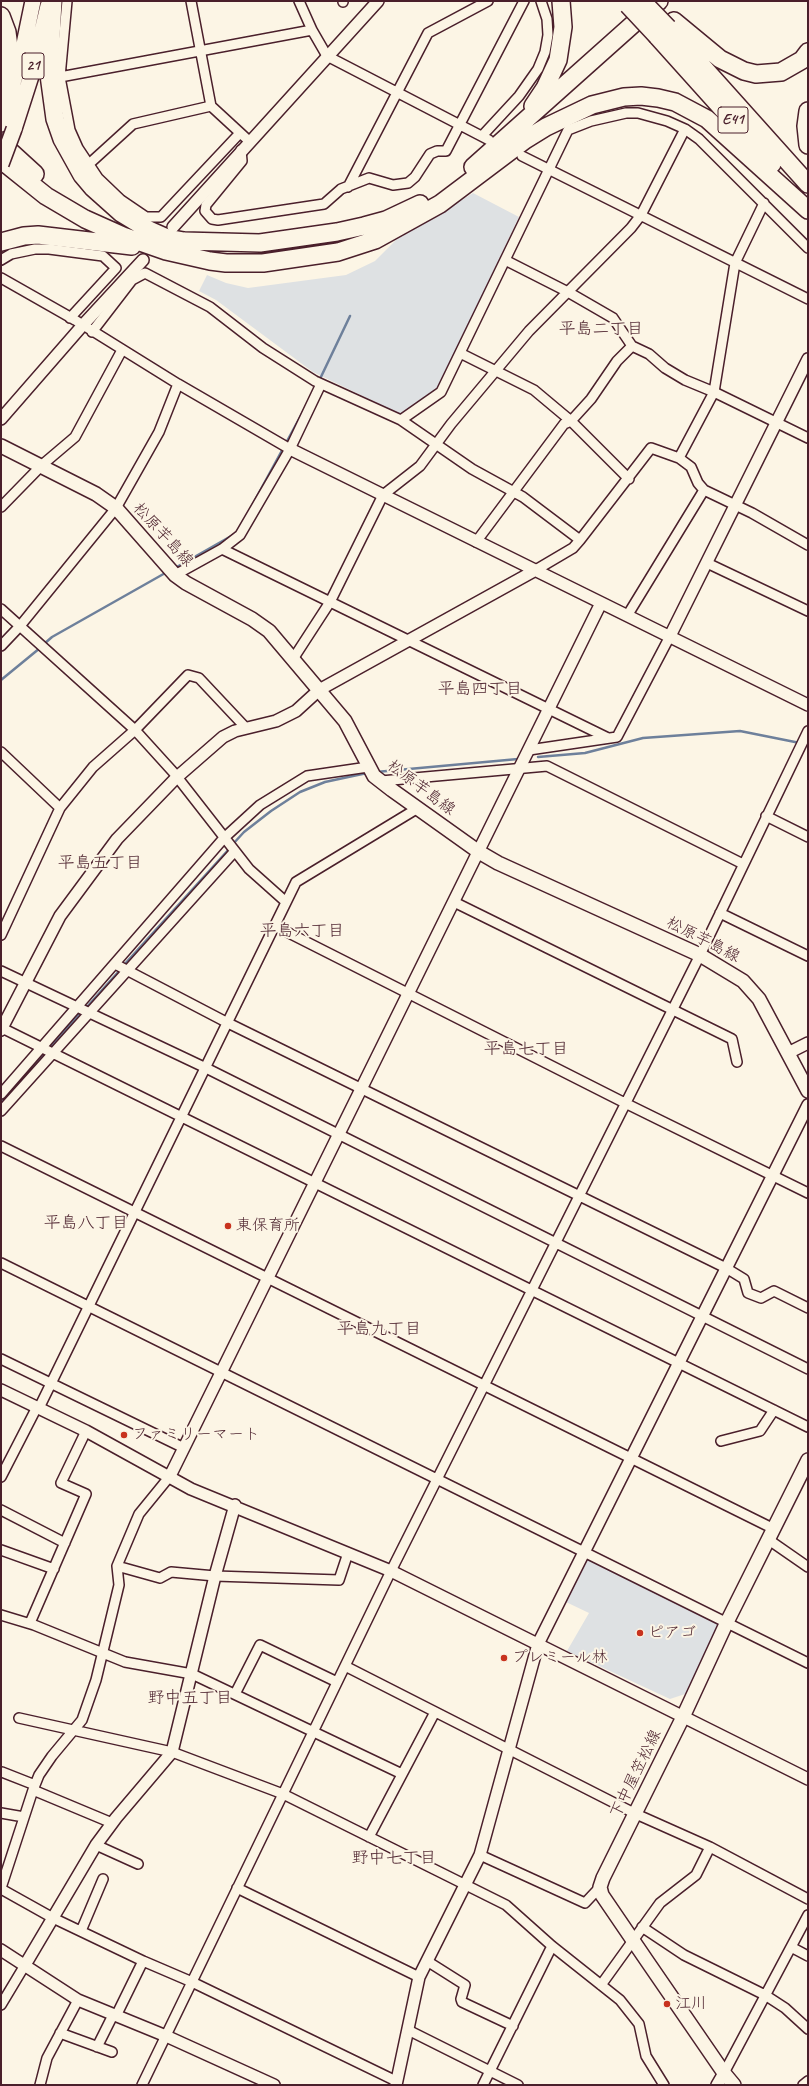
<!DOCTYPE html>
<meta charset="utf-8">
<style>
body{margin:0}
#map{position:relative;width:809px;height:2086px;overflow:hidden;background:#fcf5e5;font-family:Caveat,sans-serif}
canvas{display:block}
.frame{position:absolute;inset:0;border:2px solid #4a1f2b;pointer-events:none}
</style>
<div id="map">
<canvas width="809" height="2086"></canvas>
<div class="frame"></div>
</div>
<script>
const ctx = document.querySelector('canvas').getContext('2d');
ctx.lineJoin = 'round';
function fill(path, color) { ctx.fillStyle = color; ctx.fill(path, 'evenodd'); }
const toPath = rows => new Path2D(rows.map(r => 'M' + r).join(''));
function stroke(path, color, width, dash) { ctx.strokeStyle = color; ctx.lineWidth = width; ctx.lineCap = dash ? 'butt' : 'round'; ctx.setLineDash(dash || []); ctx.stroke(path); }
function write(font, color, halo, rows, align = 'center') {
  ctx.font = font + ' Caveat,"Klee One",sans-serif'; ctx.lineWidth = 4; ctx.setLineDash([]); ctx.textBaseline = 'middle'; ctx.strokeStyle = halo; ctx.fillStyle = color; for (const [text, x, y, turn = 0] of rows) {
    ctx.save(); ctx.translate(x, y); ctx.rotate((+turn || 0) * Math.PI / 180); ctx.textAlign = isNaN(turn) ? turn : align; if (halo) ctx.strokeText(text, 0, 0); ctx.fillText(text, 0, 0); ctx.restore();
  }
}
const built = toPath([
 [473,193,519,217,438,387,400,414,313,372,216,300,199,291,207,275,226,283,248,288,346,275,375,261,396,240],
 [590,1558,719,1622,720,1626,685,1694,670,1699,567,1651,589,1613,566,1602,587,1559]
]);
const stream = toPath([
 [319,381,350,316],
 [248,513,305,408],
 [175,568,233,535],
 [44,644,52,637,167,572],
 [1,680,40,648],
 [538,757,585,753,643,738,740,731,800,743],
 [376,772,518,759],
 [233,844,244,832,271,811,300,792,325,782,367,773],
 [123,966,230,848],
 [86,1008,120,970],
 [1,1102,82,1011]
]);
const minor = toPath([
 [67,1,60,77,70,130,78,148,98,178,121,200,146,217,161,217,240,133],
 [191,1,211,106,249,141],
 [343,2,343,1],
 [312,30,327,56,489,140],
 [60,77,312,30,299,1],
 [482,136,519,96,538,69,545,52,548,35,547,19,541,1],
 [241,150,242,161,206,205,205,211,212,219,218,220,324,204,341,189,369,178,393,185,408,183,415,177,430,154,437,151,446,151,524,1],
 [522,156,808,299],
 [89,164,133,124,211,106],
 [348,187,428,33,488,1],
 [1,260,11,254,35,249,49,249,103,256,116,268,70,318],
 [505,260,568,292,613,318,632,346,649,354,665,368,685,380,714,392,808,438],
 [1,278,75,320,178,384,290,449],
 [92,332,132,280,145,273,210,307,263,348,315,381,401,420,441,392,568,130,591,121,626,113,638,113,667,121,685,129,699,139,808,248],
 [460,353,534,390,571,421,629,479],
 [401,420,472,469,523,497,580,540],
 [679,458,714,392,735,263,764,203],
 [1,507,42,465,75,437,122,350],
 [476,542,564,424,571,421,591,399,617,361,632,346],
 [222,549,608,738],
 [707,563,808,611],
 [534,571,573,548,580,540,651,448,679,458,691,467,698,483,704,490,752,513,808,545],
 [175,575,222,549,240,535,290,449,321,384],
 [1,609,135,730,174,773,249,869,286,902],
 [627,616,704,490],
 [1,646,20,626,116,508,159,432,178,384],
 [293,659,330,602,383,495,420,466,451,424,529,331,631,228,641,215,685,129],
 [529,750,617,737,669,638],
 [1,752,60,808],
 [381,781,547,766,743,864],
 [766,816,808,837],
 [454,902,732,1039,737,1062],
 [720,913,808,956],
 [275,926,625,1103,808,1193],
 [1,935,60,808,93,767,135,730,188,675,199,678,246,728],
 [115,964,228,1023,726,1268,744,1279,748,1293,761,1298,774,1291,808,1308],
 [1,971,206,1068,808,1369],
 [2,1028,808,1427],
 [1,1094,224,838,260,805,307,776,368,767],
 [1,1111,235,851],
 [1,1146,774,1529],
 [1,1263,808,1663],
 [1,1359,184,1448],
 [39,1408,296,882,418,808],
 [721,1441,760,1431,774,1410],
 [1,1477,37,1407],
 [1,1510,65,1543],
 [769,1540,808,1567],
 [1,1550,54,1569],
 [117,1566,160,1578,171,1572,215,1576,339,1580,348,1553],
 [1,1615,34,1625,125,1662,192,1674,402,1774],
 [30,1623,86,1494,61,1483,86,1431],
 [345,1666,636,1814,710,1847,808,1899],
 [235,1694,260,1645,337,1682],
 [19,1718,172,1752,283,1794,506,1905,552,1946,620,2000,639,2024,646,2056,664,2085],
 [2,1772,35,1785],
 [33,1790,112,1823],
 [1,1813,24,1817],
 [369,1837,435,1712],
 [96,1845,138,1864],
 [480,1855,585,1903,600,1887],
 [1,1888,33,1790,39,1775,52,1756,82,1720,96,1680,119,1585,117,1566,139,1514,170,1476],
 [237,1888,419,1977],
 [1,1889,53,1918,143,1961,192,1982,396,2081],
 [642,1927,684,1955,765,1995,785,2008,808,2029],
 [81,1931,103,1879],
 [791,1947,808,1956],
 [427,1961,465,1985,461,1999,462,2002,513,2026],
 [601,1985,660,1903,696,1875,710,1847],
 [1,2005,25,1965],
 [116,2016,143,1961],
 [408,2030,518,2085],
 [60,2033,112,2052],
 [97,2047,113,2015],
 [724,2073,808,1915],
 [40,2085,47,2058,78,2000],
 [142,2085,391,1571,700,955,808,731],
 [483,2085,552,1946],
 [803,2085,808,2081]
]);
const tertiary = toPath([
 [173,227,378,1],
 [1,419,82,326,143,260],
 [290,449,808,705],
 [669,638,808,359],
 [1,1030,60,916,117,839,176,778,223,737,235,731,276,721,296,711,319,690,534,571],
 [788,1053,808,1043],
 [1,1390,86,1431,191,1489,391,1571,808,1779],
 [170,1476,601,603],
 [1,1950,78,2000,166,2036,274,2085],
 [25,1965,96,1845,116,1818,172,1752,215,1576,235,1505],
 [396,2085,419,1977,480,1855,538,1644,808,1105],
 [717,2085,724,2073]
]);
const secondary = toPath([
 [1,446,96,494,116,508,175,575,186,583,252,619,269,631,345,721,374,776,392,790,479,852,498,863,700,955,743,981,759,999,808,1091],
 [734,2085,724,2073,647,1961,602,1895,600,1887,603,1878,683,1717,726,1624,808,1460]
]);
const trunk = toPath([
 [1,124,23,49,33,1],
 [14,129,32,73,48,6]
]);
const motorway = toPath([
 [53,1,49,75,55,119,62,139,82,175,93,188,121,213,149,230,167,238,184,241,260,243,337,232,364,226,386,220,420,204],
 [1,16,7,32,9,47,8,68,1,102],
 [674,21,720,59,744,71,756,74,781,72,802,60,808,52],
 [668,28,808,184],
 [657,36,772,164],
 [533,106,545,88,558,60,563,27,561,1],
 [808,111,806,126,808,145],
 [1,143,35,174],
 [1,160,46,196,85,219,123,236,166,251,210,261,226,263,263,263,338,252,375,240,440,204,525,140,546,127,592,105,624,97,641,96,658,98,675,102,707,119,808,210],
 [473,167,659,1],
 [1,242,24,236,38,235,132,246]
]);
const trunkBridge = toPath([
 [1,164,14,129]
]);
const motorwayBridge = toPath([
 [642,1,668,28],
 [628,5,657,36]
]);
const markers = [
 [228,1226,4,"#c8321e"],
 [124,1435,4,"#c8321e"],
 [640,1633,4,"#c8321e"],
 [504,1658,4,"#c8321e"],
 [667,2004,4,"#c8321e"]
];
const shields = [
 [33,66,22],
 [733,120,30]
];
const shieldNames = [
 ["21",33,66],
 ["E41",733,120]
];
const streetNames = [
 ["松原芋島線",163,535,47],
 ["松原芋島線",421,788,37],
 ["松原芋島線",703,940,27],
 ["下中屋笠松線",636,1774,-64]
];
const poiNames = [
 ["東保育所",236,1226],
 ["ファミリーマート",132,1435],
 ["ピアゴ",648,1633],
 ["プレミール林",512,1658],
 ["江川",675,2004]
];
const neighbourhoodNames = [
 ["平島二丁目",601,330],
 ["平島四丁目",480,690],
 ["平島五丁目",100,864],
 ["平島六丁目",302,932],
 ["平島七丁目",526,1050],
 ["平島八丁目",86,1224],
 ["平島九丁目",379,1330],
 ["野中五丁目",190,1699],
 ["野中七丁目",394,1859]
];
fill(built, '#dee1e3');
stroke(stream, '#6e809b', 2.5);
stroke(minor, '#4a1f2b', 12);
stroke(tertiary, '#4a1f2b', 14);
stroke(secondary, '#4a1f2b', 16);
stroke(trunk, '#4a1f2b', 18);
stroke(motorway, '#4a1f2b', 20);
stroke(minor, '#fcf5e5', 9);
stroke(tertiary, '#fcf5e5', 11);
stroke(secondary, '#fcf5e5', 13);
stroke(trunk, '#fcf5e5', 15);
stroke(motorway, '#fcf5e5', 17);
stroke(trunkBridge, '#4a1f2b', 18, []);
stroke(motorwayBridge, '#4a1f2b', 20, []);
stroke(trunkBridge, '#fcf5e5', 15);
stroke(motorwayBridge, '#fcf5e5', 17);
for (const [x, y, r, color] of markers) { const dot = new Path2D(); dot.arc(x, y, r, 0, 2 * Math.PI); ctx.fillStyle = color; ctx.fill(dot); stroke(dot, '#fcf5e5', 1.5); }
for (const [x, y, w] of shields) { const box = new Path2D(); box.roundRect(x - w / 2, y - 13, w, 26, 3); ctx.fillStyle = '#fcf5e5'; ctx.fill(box); stroke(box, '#4a1f2b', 1); }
write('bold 15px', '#4a1f2b', null, shieldNames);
write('16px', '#4a1f2b', '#fcf5e5', streetNames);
write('16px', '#4a1f2b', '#fcf5e5', poiNames, 'left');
write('17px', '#4a1f2b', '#fcf5e5', neighbourhoodNames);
</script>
